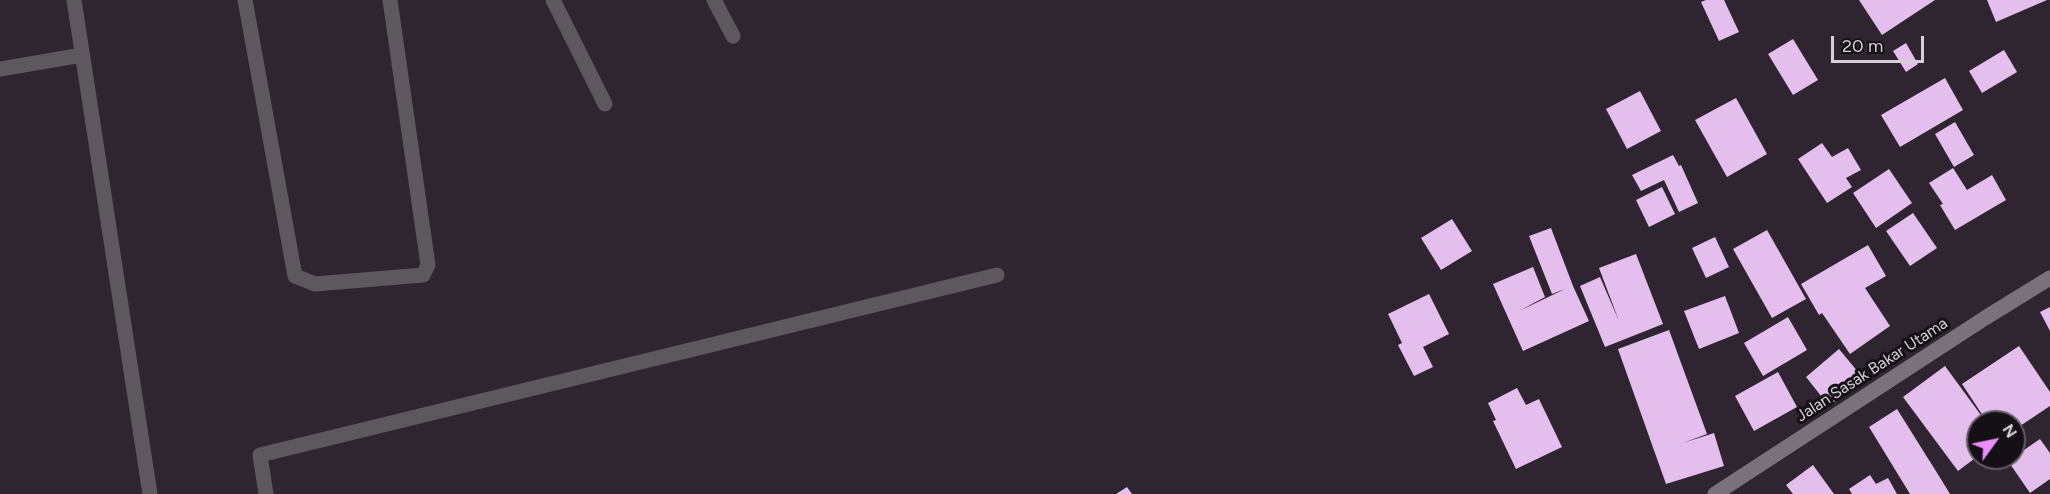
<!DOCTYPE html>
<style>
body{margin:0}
#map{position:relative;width:2050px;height:494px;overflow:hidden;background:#2f2530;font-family:Figtree,sans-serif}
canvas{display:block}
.north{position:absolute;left:1966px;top:410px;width:60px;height:60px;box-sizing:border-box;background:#141015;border:2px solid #615c62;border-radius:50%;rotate:57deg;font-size:16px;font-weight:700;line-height:24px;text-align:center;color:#d5cfd6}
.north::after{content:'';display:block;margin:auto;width:21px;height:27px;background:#ea8dfd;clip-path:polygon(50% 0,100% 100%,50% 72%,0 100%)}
.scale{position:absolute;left:1831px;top:36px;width:93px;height:27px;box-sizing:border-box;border:3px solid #d5cfd6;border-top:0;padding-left:8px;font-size:18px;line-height:21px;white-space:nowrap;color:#d5cfd6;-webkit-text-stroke:4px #141015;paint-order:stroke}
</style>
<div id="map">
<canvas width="2050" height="494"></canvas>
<div class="north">N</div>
<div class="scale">20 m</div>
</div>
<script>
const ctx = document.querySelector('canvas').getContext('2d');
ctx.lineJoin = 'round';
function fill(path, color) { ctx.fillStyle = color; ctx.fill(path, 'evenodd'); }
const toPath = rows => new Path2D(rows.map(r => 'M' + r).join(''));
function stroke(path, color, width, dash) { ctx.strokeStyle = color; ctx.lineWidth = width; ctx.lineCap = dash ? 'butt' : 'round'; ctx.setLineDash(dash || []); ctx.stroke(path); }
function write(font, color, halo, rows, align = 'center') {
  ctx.font = font + ' Figtree,sans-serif'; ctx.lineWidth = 6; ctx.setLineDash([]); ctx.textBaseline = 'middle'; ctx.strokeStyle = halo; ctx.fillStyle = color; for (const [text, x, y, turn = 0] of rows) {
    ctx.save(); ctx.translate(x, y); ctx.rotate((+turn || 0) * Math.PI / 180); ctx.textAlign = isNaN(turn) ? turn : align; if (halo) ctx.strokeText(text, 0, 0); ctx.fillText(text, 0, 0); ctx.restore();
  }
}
const building = toPath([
 [1706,0,1724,0,1739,32,1719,41,1701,2],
 [1859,0,1935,0,1882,35],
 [1987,0,2047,0,1996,22],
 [1793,39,1818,80,1793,95,1768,54],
 [1906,43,1918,64,1906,72,1893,51],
 [2004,50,2017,72,1982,93,1969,71],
 [1945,78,1963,110,1900,147,1881,115],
 [1640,91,1661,131,1627,149,1606,109],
 [1736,98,1767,154,1727,177,1695,120],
 [1955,122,1974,155,1954,167,1935,134],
 [1822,143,1832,157,1848,148,1861,170,1846,178,1852,187,1827,203,1798,159],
 [1673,155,1679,166,1681,165,1698,203,1679,212,1664,180,1641,191,1632,175],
 [1953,168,1967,190,1992,175,2006,200,1955,230,1940,205,1943,204,1929,183],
 [1889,169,1912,203,1876,228,1853,193],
 [1662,187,1675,214,1649,227,1636,200],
 [1913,213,1937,248,1910,266,1886,231],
 [1452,219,1472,251,1441,270,1421,238],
 [1551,228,1573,286,1589,321,1523,351,1493,284,1533,267,1545,297,1519,311,1565,289,1552,294,1529,236],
 [1767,230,1806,299,1772,318,1733,249],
 [1715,237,1729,267,1706,278,1692,248],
 [1868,245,1886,276,1865,288,1890,326,1850,354,1822,313,1819,315,1801,284],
 [1636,254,1663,324,1605,347,1580,286,1600,277,1619,321,1599,268],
 [1429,294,1449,334,1423,347,1433,367,1414,376,1398,345,1402,343,1388,314],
 [1725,296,1739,333,1699,349,1684,311],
 [2050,307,2050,331,2040,312],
 [1788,317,1807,350,1763,376,1744,343],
 [1669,330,1707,434,1683,443,1714,433,1724,466,1666,484,1618,349],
 [2019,346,2050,392,2050,406,2014,430,2014,422,1987,422,1962,384],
 [1839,349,1863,378,1829,406,1806,377],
 [1945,366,1986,422,1978,422,1978,456,1958,471,1903,397],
 [1778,372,1797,407,1754,431,1735,396],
 [1517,388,1526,405,1539,399,1562,447,1516,469,1493,421,1496,420,1488,403],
 [1897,409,1939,476,1950,494,1910,494,1869,427],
 [2040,439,2050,453,2050,479,2030,493,2008,461],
 [1813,465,1834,494,1793,494,1786,485],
 [1870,475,1876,484,1888,478,1897,494,1852,494,1849,489],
 [1127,487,1132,494,1116,494]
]);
const lane = toPath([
 [266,494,260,455,997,275]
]);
const street = toPath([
 [74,0,150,494],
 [245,0,295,276,315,284,423,275,428,265,390,0],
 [553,0,605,104],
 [714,0,733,36],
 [0,69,82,55]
]);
const secondary = toPath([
 [1715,494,1985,318,2050,278]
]);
const streetNames = [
 ["Jalan Sasak Bakar Utama",1872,370,-33]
];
fill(building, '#e4beec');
stroke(lane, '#5d585e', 15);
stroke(street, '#5d585e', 15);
stroke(secondary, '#7a727b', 15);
write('16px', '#d5cfd6', '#141015', streetNames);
</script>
